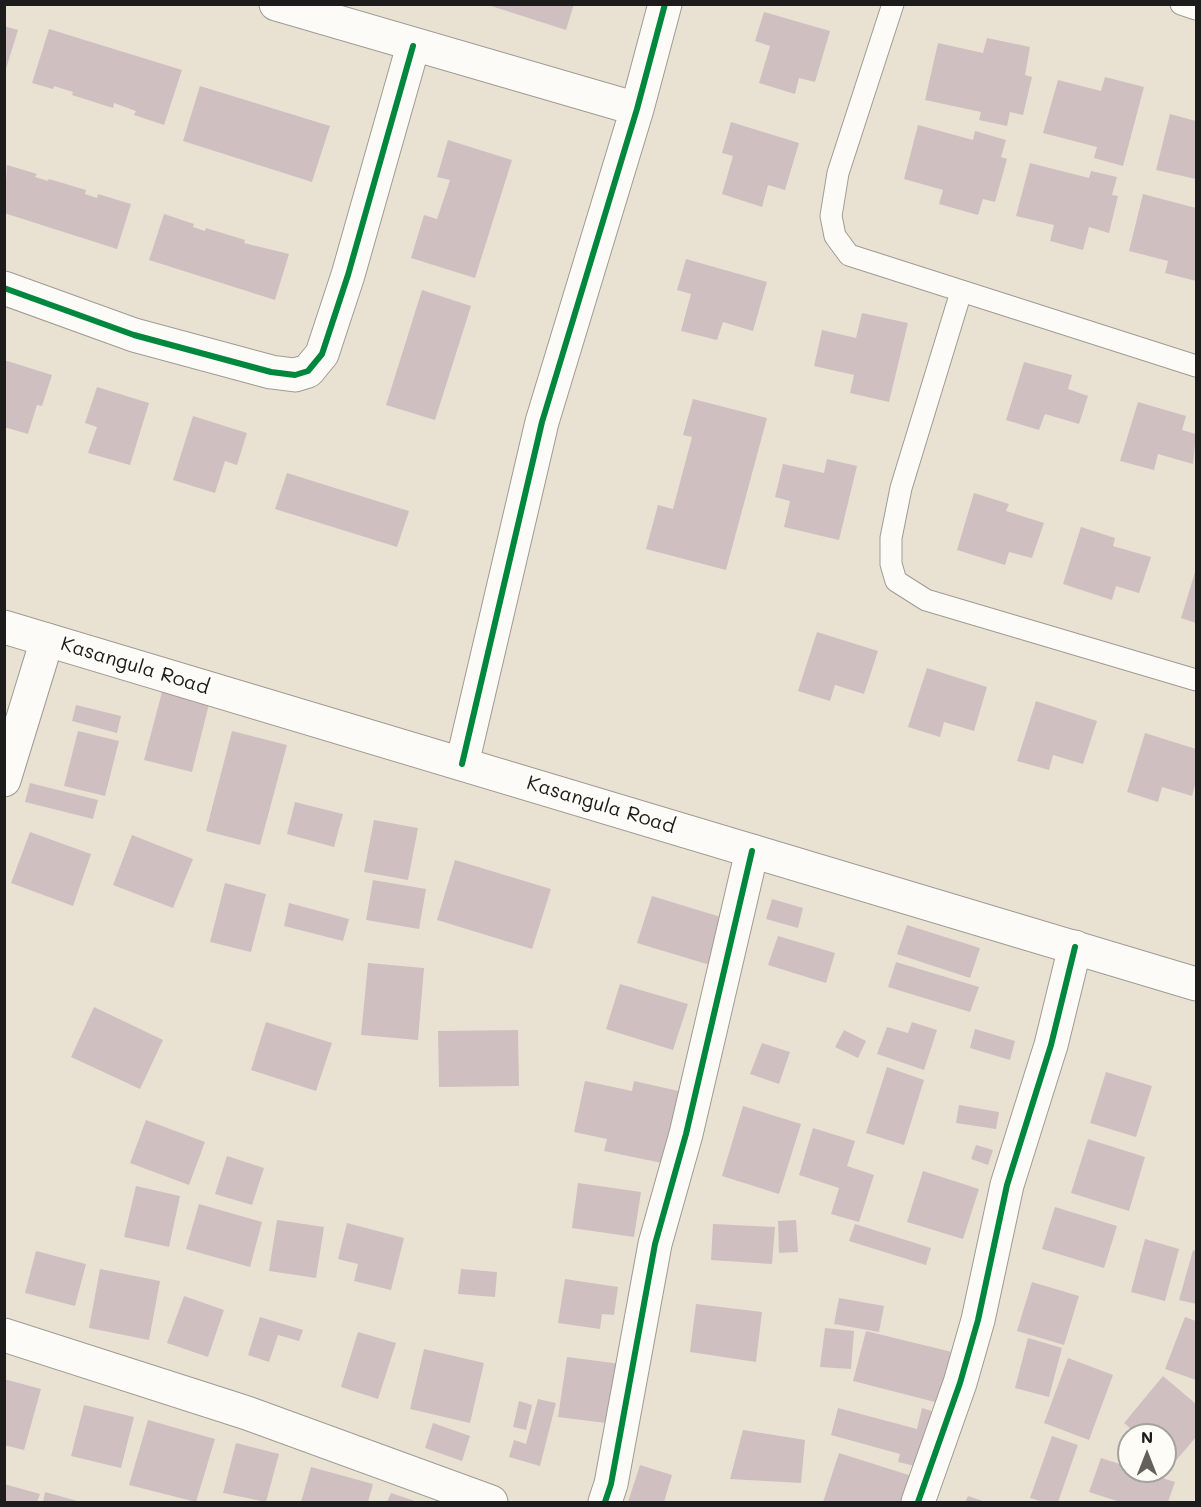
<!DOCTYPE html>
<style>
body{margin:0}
#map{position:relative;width:1201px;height:1507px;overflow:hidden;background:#e9e2d3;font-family:Mali,sans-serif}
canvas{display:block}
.frame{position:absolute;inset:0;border:6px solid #1c1c1c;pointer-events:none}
.north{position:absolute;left:1117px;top:1423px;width:60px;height:60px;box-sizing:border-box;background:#fdfcf7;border:2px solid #a3a29f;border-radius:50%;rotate:0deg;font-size:16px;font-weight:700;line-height:24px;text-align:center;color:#1c1c1c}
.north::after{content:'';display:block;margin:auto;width:21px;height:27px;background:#64615c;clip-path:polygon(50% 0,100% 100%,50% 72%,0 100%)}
</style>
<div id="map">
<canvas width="1201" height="1507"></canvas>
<div class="frame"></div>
<div class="north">N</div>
</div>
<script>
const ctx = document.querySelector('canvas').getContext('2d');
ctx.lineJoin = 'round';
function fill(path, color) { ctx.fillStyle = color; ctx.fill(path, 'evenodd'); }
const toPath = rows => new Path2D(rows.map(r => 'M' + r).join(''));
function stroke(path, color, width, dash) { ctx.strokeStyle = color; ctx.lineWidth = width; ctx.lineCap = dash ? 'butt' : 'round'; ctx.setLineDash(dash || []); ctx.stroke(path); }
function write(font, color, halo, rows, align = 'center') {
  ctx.font = font + ' Mali,sans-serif'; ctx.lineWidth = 6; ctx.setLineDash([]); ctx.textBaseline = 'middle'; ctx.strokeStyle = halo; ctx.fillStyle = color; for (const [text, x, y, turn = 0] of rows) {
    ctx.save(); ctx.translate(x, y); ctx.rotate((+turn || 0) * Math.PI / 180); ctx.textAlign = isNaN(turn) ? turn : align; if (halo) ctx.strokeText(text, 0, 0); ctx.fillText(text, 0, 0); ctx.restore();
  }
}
const building = toPath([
 [485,4,574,4,566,30],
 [764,12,830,31,815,82,799,78,795,94,759,83,770,46,755,41],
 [4,26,18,30,5,72,4,72],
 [49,29,182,70,164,125,134,115,136,111,114,103,113,108,72,95,73,92,54,86,53,89,32,83],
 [987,38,1030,47,1025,75,1032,77,1023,115,1010,112,1007,126,979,120,981,112,925,100,938,43,983,53],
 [1105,77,1144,87,1123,166,1094,158,1097,147,1043,133,1058,80,1101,91],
 [200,86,330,126,312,182,183,141],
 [1170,114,1196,121,1196,179,1156,170],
 [731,122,799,143,785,190,768,185,762,207,722,194,733,156,722,153],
 [918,125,973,140,975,131,1006,140,1001,157,1007,159,995,202,983,199,978,215,939,204,943,190,904,179],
 [448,140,512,160,475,278,411,258,424,215,437,219,450,180,437,177],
 [1030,163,1089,178,1091,171,1117,177,1112,195,1118,196,1109,233,1089,227,1083,250,1050,241,1054,225,1016,216],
 [7,165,37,174,35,177,48,181,49,179,86,190,85,194,97,198,98,194,131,204,117,249,4,213],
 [1143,194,1196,208,1196,281,1165,273,1168,261,1129,251],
 [164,214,194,224,193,227,205,231,206,228,245,240,244,243,289,254,275,300,149,260],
 [686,259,767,282,753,331,723,322,717,340,681,331,691,294,677,290],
 [422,290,471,306,435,420,386,405],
 [862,313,908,323,889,402,850,393,854,375,814,366,822,330,856,338],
 [4,360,52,375,42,406,37,405,28,434,4,427],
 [1024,362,1072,375,1068,389,1088,396,1079,424,1045,414,1039,430,1006,420],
 [97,387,149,403,130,465,88,453,97,427,85,423],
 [693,399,767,418,726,570,646,549,658,505,673,509,692,437,683,435],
 [1138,402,1186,416,1182,430,1196,434,1193,464,1158,454,1154,470,1120,461],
 [193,416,247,433,237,465,225,461,215,493,173,480],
 [827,459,857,466,839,540,784,527,790,501,775,497,783,464,824,473],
 [287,473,409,511,397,547,275,509],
 [974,493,1009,504,1006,511,1044,523,1032,558,1009,552,1005,565,957,550],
 [1081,527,1115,538,1113,546,1151,557,1139,593,1116,586,1112,600,1063,584],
 [1196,569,1196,623,1181,618],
 [817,632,878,651,864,694,835,685,830,701,798,691],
 [927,668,987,687,974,731,944,722,940,737,908,727],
 [162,692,209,704,192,772,144,760],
 [1036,701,1097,721,1083,764,1053,755,1049,770,1017,761],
 [76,705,121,716,117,733,72,721],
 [78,731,119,741,105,796,64,786],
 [232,731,287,745,260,845,206,831],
 [1145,733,1196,749,1196,781,1192,796,1162,787,1158,802,1127,792],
 [30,783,98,800,93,819,25,802],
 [295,802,343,814,334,847,287,834],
 [374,820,418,828,408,880,364,872],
 [30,832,91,854,73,906,11,883],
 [132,835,193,859,173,908,113,885],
 [455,860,551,889,532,949,437,920],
 [373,880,426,889,419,929,366,920],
 [225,883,266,894,251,952,210,942],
 [652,896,724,918,710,965,637,943],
 [772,899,803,908,798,928,766,919],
 [289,903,349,919,343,941,284,926],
 [907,925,980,948,970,978,897,954],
 [778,936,835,953,826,983,768,965],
 [896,962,979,987,970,1012,888,987],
 [368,963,424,968,418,1040,361,1035],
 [620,984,688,1004,673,1050,606,1029],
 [94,1007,163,1040,140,1089,71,1057],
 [266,1022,332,1043,316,1091,251,1070],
 [912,1022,937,1030,924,1070,877,1054,887,1027,908,1033],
 [975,1029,1015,1041,1010,1060,970,1048],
 [518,1030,519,1086,439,1087,438,1031],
 [844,1030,866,1041,858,1058,835,1047],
 [762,1043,790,1052,779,1084,750,1074],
 [887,1067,924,1080,904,1145,866,1133],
 [1106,1072,1152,1086,1136,1137,1090,1123],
 [585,1081,632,1091,634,1081,683,1092,667,1164,604,1151,607,1139,574,1132],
 [959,1105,999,1112,996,1129,956,1123],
 [743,1106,801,1124,779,1194,722,1176],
 [146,1120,205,1142,189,1185,130,1163],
 [813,1128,855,1141,847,1166,874,1175,859,1222,831,1214,839,1188,799,1175],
 [1088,1139,1145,1157,1129,1211,1071,1193],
 [976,1145,993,1150,988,1165,971,1159],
 [227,1156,264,1168,252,1205,215,1194],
 [923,1171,979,1189,963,1239,907,1222],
 [578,1183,641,1192,634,1237,572,1228],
 [136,1186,180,1196,169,1247,124,1237],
 [199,1204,262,1222,250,1267,186,1249],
 [1055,1207,1117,1226,1104,1268,1042,1249],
 [277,1220,324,1227,316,1278,269,1271],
 [796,1220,798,1252,779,1253,778,1221],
 [347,1223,404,1238,391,1290,354,1281,358,1264,338,1259],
 [713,1224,775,1227,772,1264,711,1260],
 [855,1224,931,1248,926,1265,849,1241],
 [1145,1239,1179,1249,1165,1301,1131,1292],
 [1193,1250,1196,1251,1196,1304,1179,1300],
 [36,1251,86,1264,75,1306,25,1293],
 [100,1269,160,1281,149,1340,89,1328],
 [461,1269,497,1272,495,1297,458,1294],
 [565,1279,618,1287,614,1315,602,1314,600,1329,558,1323],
 [1032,1282,1079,1296,1064,1345,1017,1331],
 [184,1296,224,1310,208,1357,167,1343],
 [839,1298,884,1306,879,1332,834,1324],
 [696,1304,762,1312,756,1362,690,1352],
 [260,1317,303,1330,299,1341,278,1335,269,1362,248,1355],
 [1185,1317,1196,1321,1196,1380,1165,1369],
 [825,1328,854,1331,851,1369,820,1367],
 [866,1331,952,1352,939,1403,853,1381],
 [358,1332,396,1343,378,1399,341,1387],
 [1028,1338,1062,1348,1049,1397,1015,1388],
 [424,1349,484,1363,470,1423,410,1409],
 [567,1357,621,1364,614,1424,558,1417],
 [1068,1358,1113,1375,1089,1440,1044,1423],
 [1163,1376,1196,1404,1196,1437,1173,1464,1165,1457,1165,1435,1138,1435,1124,1423],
 [4,1379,41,1389,24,1450,4,1445],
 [538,1399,556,1403,540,1466,509,1457,514,1440,526,1444],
 [519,1401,532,1405,526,1430,513,1427],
 [84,1405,134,1417,121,1468,71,1456],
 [838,1408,917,1429,922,1408,938,1413,923,1468,898,1462,900,1454,831,1435],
 [148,1420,215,1439,196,1502,129,1485],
 [433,1423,470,1436,462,1461,425,1448],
 [743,1430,805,1440,801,1483,730,1479],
 [1052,1436,1078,1445,1058,1502,1044,1502,1030,1498],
 [236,1443,279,1454,266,1502,223,1493],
 [839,1453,915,1477,907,1502,823,1502],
 [1101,1458,1129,1467,1129,1471,1140,1471,1175,1482,1168,1502,1120,1502,1089,1492],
 [640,1465,672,1475,664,1502,628,1502],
 [311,1467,373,1484,368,1502,301,1502],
 [4,1484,40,1494,37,1502,4,1502],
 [45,1492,81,1502,43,1502],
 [391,1493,418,1502,387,1502],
 [968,1496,986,1502,965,1502]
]);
const service = toPath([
 [893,4,838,173,831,216,835,236,849,255,1196,366],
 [1181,4,1196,9],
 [961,292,901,488,891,538,891,564,896,581,926,600,1196,680]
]);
const minor = toPath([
 [276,4,637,109],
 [4,288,134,335,271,372,295,375,308,371,322,354,348,275,413,46],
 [462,764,542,422,637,109,665,4],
 [4,780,47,640],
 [4,1335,247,1413,491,1502],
 [605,1502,611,1484,655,1244,686,1134,752,851],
 [918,1502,960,1383,978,1320,1007,1185,1051,1045,1075,947]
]);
const secondary = toPath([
 [4,627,1196,984]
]);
const cycleway = toPath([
 [4,288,134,335,271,372,295,375,308,371,322,354,348,275,413,46],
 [462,764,542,422,637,109,665,4],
 [605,1502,611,1484,655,1244,686,1134,752,851],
 [918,1502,960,1383,978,1320,1007,1185,1051,1045,1075,947]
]);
const streetNames = [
 ["Kasangula Road",135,666,17],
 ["Kasangula Road",601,805,17]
];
fill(building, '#d0bfc0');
stroke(service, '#9f9b93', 23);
stroke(minor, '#9f9b93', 35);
stroke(secondary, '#9f9b93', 35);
stroke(service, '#fcfbf8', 21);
stroke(minor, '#fcfbf8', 33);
stroke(secondary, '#fcfbf8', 33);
stroke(cycleway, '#00873e', 6);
write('20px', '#1c1c1c', '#fdfcf7', streetNames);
</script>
